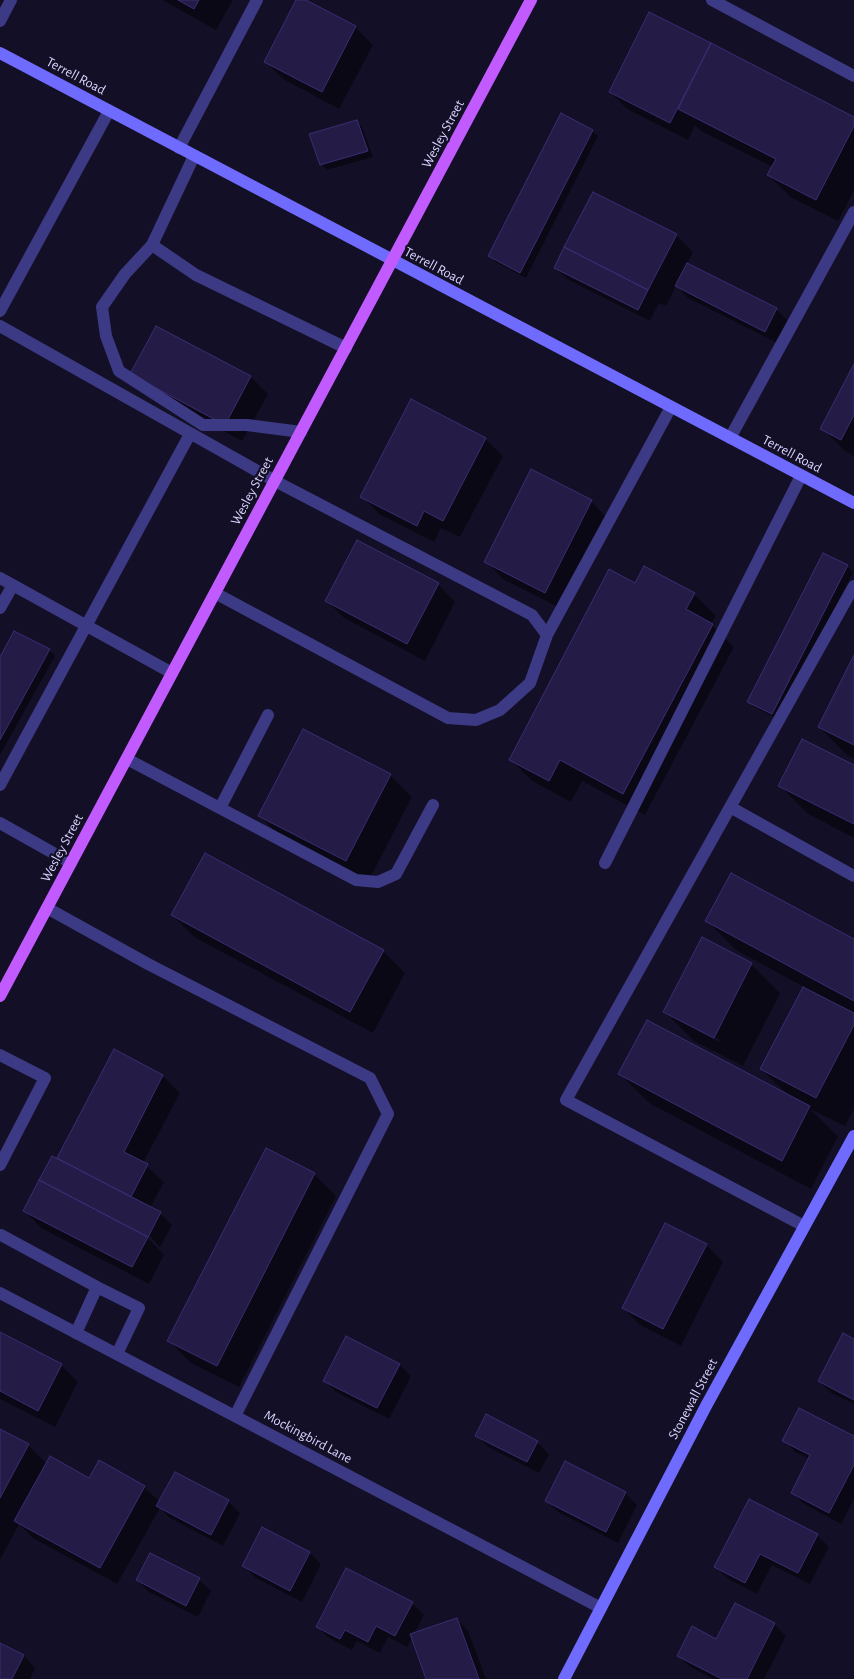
<!DOCTYPE html>
<style>
body{margin:0}
canvas{display:block;background:#130f26}
</style>
<canvas width="854" height="1679"></canvas>
<script>
const ctx = document.querySelector('canvas').getContext('2d');
ctx.lineJoin = 'round';
function fill(path, color) { ctx.fillStyle = color; ctx.fill(path, 'evenodd'); }
const toPath = rows => new Path2D(rows.map(r => 'M' + r).join(''));
function stroke(path, color, width, dash) { ctx.strokeStyle = color; ctx.lineWidth = width; ctx.lineCap = dash ? 'butt' : 'round'; ctx.setLineDash(dash || []); ctx.stroke(path); }
function write(font, color, halo, rows, align = 'center') {
  ctx.font = font + ' "Alegreya Sans",sans-serif'; ctx.lineWidth = 4.5; ctx.setLineDash([]); ctx.textBaseline = 'middle'; ctx.strokeStyle = halo; ctx.fillStyle = color; for (const [text, x, y, turn = 0] of rows) {
    ctx.save(); ctx.translate(x, y); ctx.rotate((+turn || 0) * Math.PI / 180); ctx.textAlign = isNaN(turn) ? turn : align; if (halo) ctx.strokeText(text, 0, 0); ctx.fillText(text, 0, 0); ctx.restore();
  }
}
const shadow = toPath([
 [162,0,233,0,216,30],
 [298,0,304,0,355,27,373,45,339,109,283,79,266,62],
 [650,14,854,118,854,191,838,221,790,197,768,175,773,167,701,131,695,125,688,140,627,109,610,92],
 [356,121,362,127,373,157,327,170,322,165,311,135],
 [593,131,598,136,526,278,495,262,490,256],
 [676,235,693,252,687,264,776,309,788,321,777,343,688,298,676,286,666,306,659,303,650,321,567,279,555,268],
 [157,327,251,377,268,394,242,441,148,391],
 [854,367,854,456,844,450,822,428],
 [412,401,485,439,503,456,460,537,441,528,434,542,379,514,362,496],
 [591,501,608,519,562,609,503,579,485,561],
 [847,566,853,572,778,719,754,707,749,702],
 [438,584,455,602,425,661,344,618,327,601],
 [635,584,694,594,716,616,711,624,734,647,645,815,582,781,571,802,532,781,510,759],
 [15,632,50,650,55,656,0,755,0,660],
 [854,658,854,759,848,756,819,727],
 [854,767,854,838,808,814,779,785],
 [390,775,412,797,368,882,282,838,260,816],
 [172,915,383,951,405,973,373,1033,194,937],
 [707,921,854,940,854,1109,845,1126,810,1109,838,1136,811,1189,649,1103,620,1074,789,1096,761,1069,804,987,736,950],
 [751,964,780,993,743,1066,694,1041,665,1012],
 [698,1029,720,1040,719,1042,698,1031],
 [114,1051,163,1076,180,1093,143,1163,164,1182,150,1208,160,1213,172,1225,160,1247,147,1233,147,1237,164,1255,149,1284,41,1228,24,1210,62,1162,58,1158],
 [314,1174,336,1196,239,1387,191,1363,169,1341],
 [706,1245,723,1262,681,1346,640,1325,623,1308],
 [0,1333,61,1365,78,1382,55,1427,0,1399],
 [854,1340,854,1404,831,1393,819,1381],
 [400,1365,411,1376,389,1419,336,1392,325,1381],
 [0,1430,28,1445,47,1464,90,1479,144,1487,160,1502,228,1501,240,1513,223,1546,170,1518,160,1508,117,1584,33,1538,19,1524,0,1560],
 [476,1435,537,1442,549,1454,539,1473,488,1447],
 [854,1438,854,1499,841,1524,804,1504,792,1492,810,1459,795,1452,784,1440],
 [625,1493,637,1505,618,1543,558,1512,546,1501],
 [750,1501,817,1535,829,1547,810,1584,772,1565,757,1594,728,1579,716,1567],
 [310,1553,321,1564,302,1602,256,1578,244,1566],
 [150,1555,199,1580,211,1591,198,1617,149,1592,137,1580],
 [412,1603,424,1615,414,1634,457,1619,468,1631,486,1679,428,1679,413,1637,407,1647,388,1637,380,1653,357,1641,352,1650,329,1638,317,1627],
 [774,1624,786,1636,764,1679,713,1679,690,1667,678,1656,717,1641],
 [0,1644,24,1656,35,1668,30,1679,0,1679]
]);
const building = toPath([
 [178,0,199,0,194,9,178,0],
 [296,0,306,0,356,26,322,92,264,62,296,0],
 [649,12,711,43,670,123,609,92,649,12],
 [711,43,854,117,854,126,816,200,767,175,776,159,678,109,711,43],
 [561,113,593,130,520,273,488,256,561,113],
 [357,120,368,151,320,165,309,134,357,120],
 [593,192,677,234,648,290,564,247,593,192],
 [564,247,648,290,638,310,554,268,564,247],
 [687,263,777,308,765,332,675,286,687,263],
 [156,326,251,376,225,425,130,374,156,326],
 [854,364,854,415,841,440,820,429,854,364],
 [411,399,486,438,443,521,424,511,417,526,360,497,411,399],
 [531,469,592,500,545,593,484,562,531,469],
 [357,540,439,583,407,644,325,601,357,540],
 [823,553,848,565,772,714,747,702,823,553],
 [644,566,695,593,686,609,713,624,623,794,560,760,549,781,509,760,609,569,635,583,644,566],
 [14,631,50,649,0,740,0,657,14,631],
 [854,655,854,745,818,727,854,655],
 [303,729,391,774,346,861,258,816,303,729],
 [802,739,854,765,854,824,778,786,802,739],
 [205,853,384,950,350,1012,171,915,205,853],
 [731,873,854,939,854,1001,705,921,731,873],
 [702,937,752,963,714,1038,663,1012,702,937],
 [803,987,854,1013,854,1025,816,1098,760,1069,803,987],
 [647,1020,810,1106,782,1161,618,1074,647,1020],
 [114,1049,163,1075,124,1152,148,1164,131,1197,57,1158,114,1049],
 [266,1148,315,1173,217,1366,167,1341,266,1148],
 [52,1156,161,1212,148,1237,39,1180,52,1156],
 [39,1180,148,1237,132,1267,23,1211,39,1180],
 [665,1223,707,1244,663,1329,622,1308,665,1223],
 [0,1332,62,1364,38,1411,0,1391,0,1332],
 [843,1333,854,1339,854,1400,818,1381,843,1333],
 [346,1336,400,1364,377,1408,323,1381,346,1336],
 [799,1408,854,1436,854,1465,829,1513,791,1493,810,1455,782,1441,799,1408],
 [486,1414,538,1441,527,1462,475,1436,486,1414],
 [0,1429,29,1444,0,1498,0,1429],
 [50,1456,89,1478,99,1460,145,1486,100,1568,14,1521,50,1456],
 [565,1461,626,1492,606,1532,545,1501,565,1461],
 [175,1472,229,1500,211,1535,156,1506,175,1472],
 [749,1499,818,1534,798,1573,760,1554,745,1583,714,1567,749,1499],
 [262,1527,310,1552,290,1591,242,1566,262,1527],
 [150,1553,200,1578,186,1606,136,1580,150,1553],
 [346,1568,413,1602,395,1636,376,1626,368,1642,345,1630,340,1639,316,1627,346,1568],
 [735,1603,775,1623,747,1679,722,1679,677,1656,692,1626,716,1639,735,1603],
 [457,1618,479,1679,426,1679,410,1634,457,1618],
 [0,1643,24,1655,12,1679,0,1679,0,1643]
]);
const lane = toPath([
 [712,0,854,76],
 [0,21,11,0],
 [179,148,257,0],
 [194,156,152,245,196,275,346,348],
 [152,245,125,274,102,307,106,336,119,371,203,425,247,425,301,432],
 [0,311,109,111],
 [0,326,275,481,532,615,547,635,530,683,500,710,476,720,448,718,215,593],
 [730,438,854,212],
 [0,578,172,673],
 [0,608,13,585],
 [547,635,671,407],
 [127,759,356,880,378,882,396,874,433,805],
 [0,785,190,434],
 [730,807,854,876],
 [220,808,268,715],
 [0,823,71,863],
 [605,863,801,476],
 [47,908,148,964,370,1078,388,1114,235,1416],
 [0,1055,45,1078,0,1165],
 [804,1226,566,1100,854,586],
 [1,1235,97,1287,76,1333],
 [97,1287,139,1308,117,1354]
]);
const street = toPath([
 [0,1293,601,1608]
]);
const secondary = toPath([
 [0,53,854,503],
 [564,1679,706,1406,854,1136]
]);
const primary = toPath([
 [0,996,531,0]
]);
const streetNames = [
 ["Terrell Road",76,76,28],
 ["Wesley Street",443,134,-62],
 ["Terrell Road",434,266,28],
 ["Terrell Road",792,454,28],
 ["Wesley Street",252,491,-62],
 ["Wesley Street",62,848,-62],
 ["Stonewall Street",693,1399,-62],
 ["Mockingbird Lane",308,1437,28]
];
fill(shadow, '#0007');
fill(building, '#241b47');
stroke(building, '#3b2d73', 1);
stroke(lane, '#3d3a85', 12);
stroke(street, '#3d3a85', 12);
stroke(secondary, '#6f6bff', 12);
stroke(primary, '#c25bff', 12);
write('14px', '#d9d4ff', '#130f26', streetNames);
</script>
